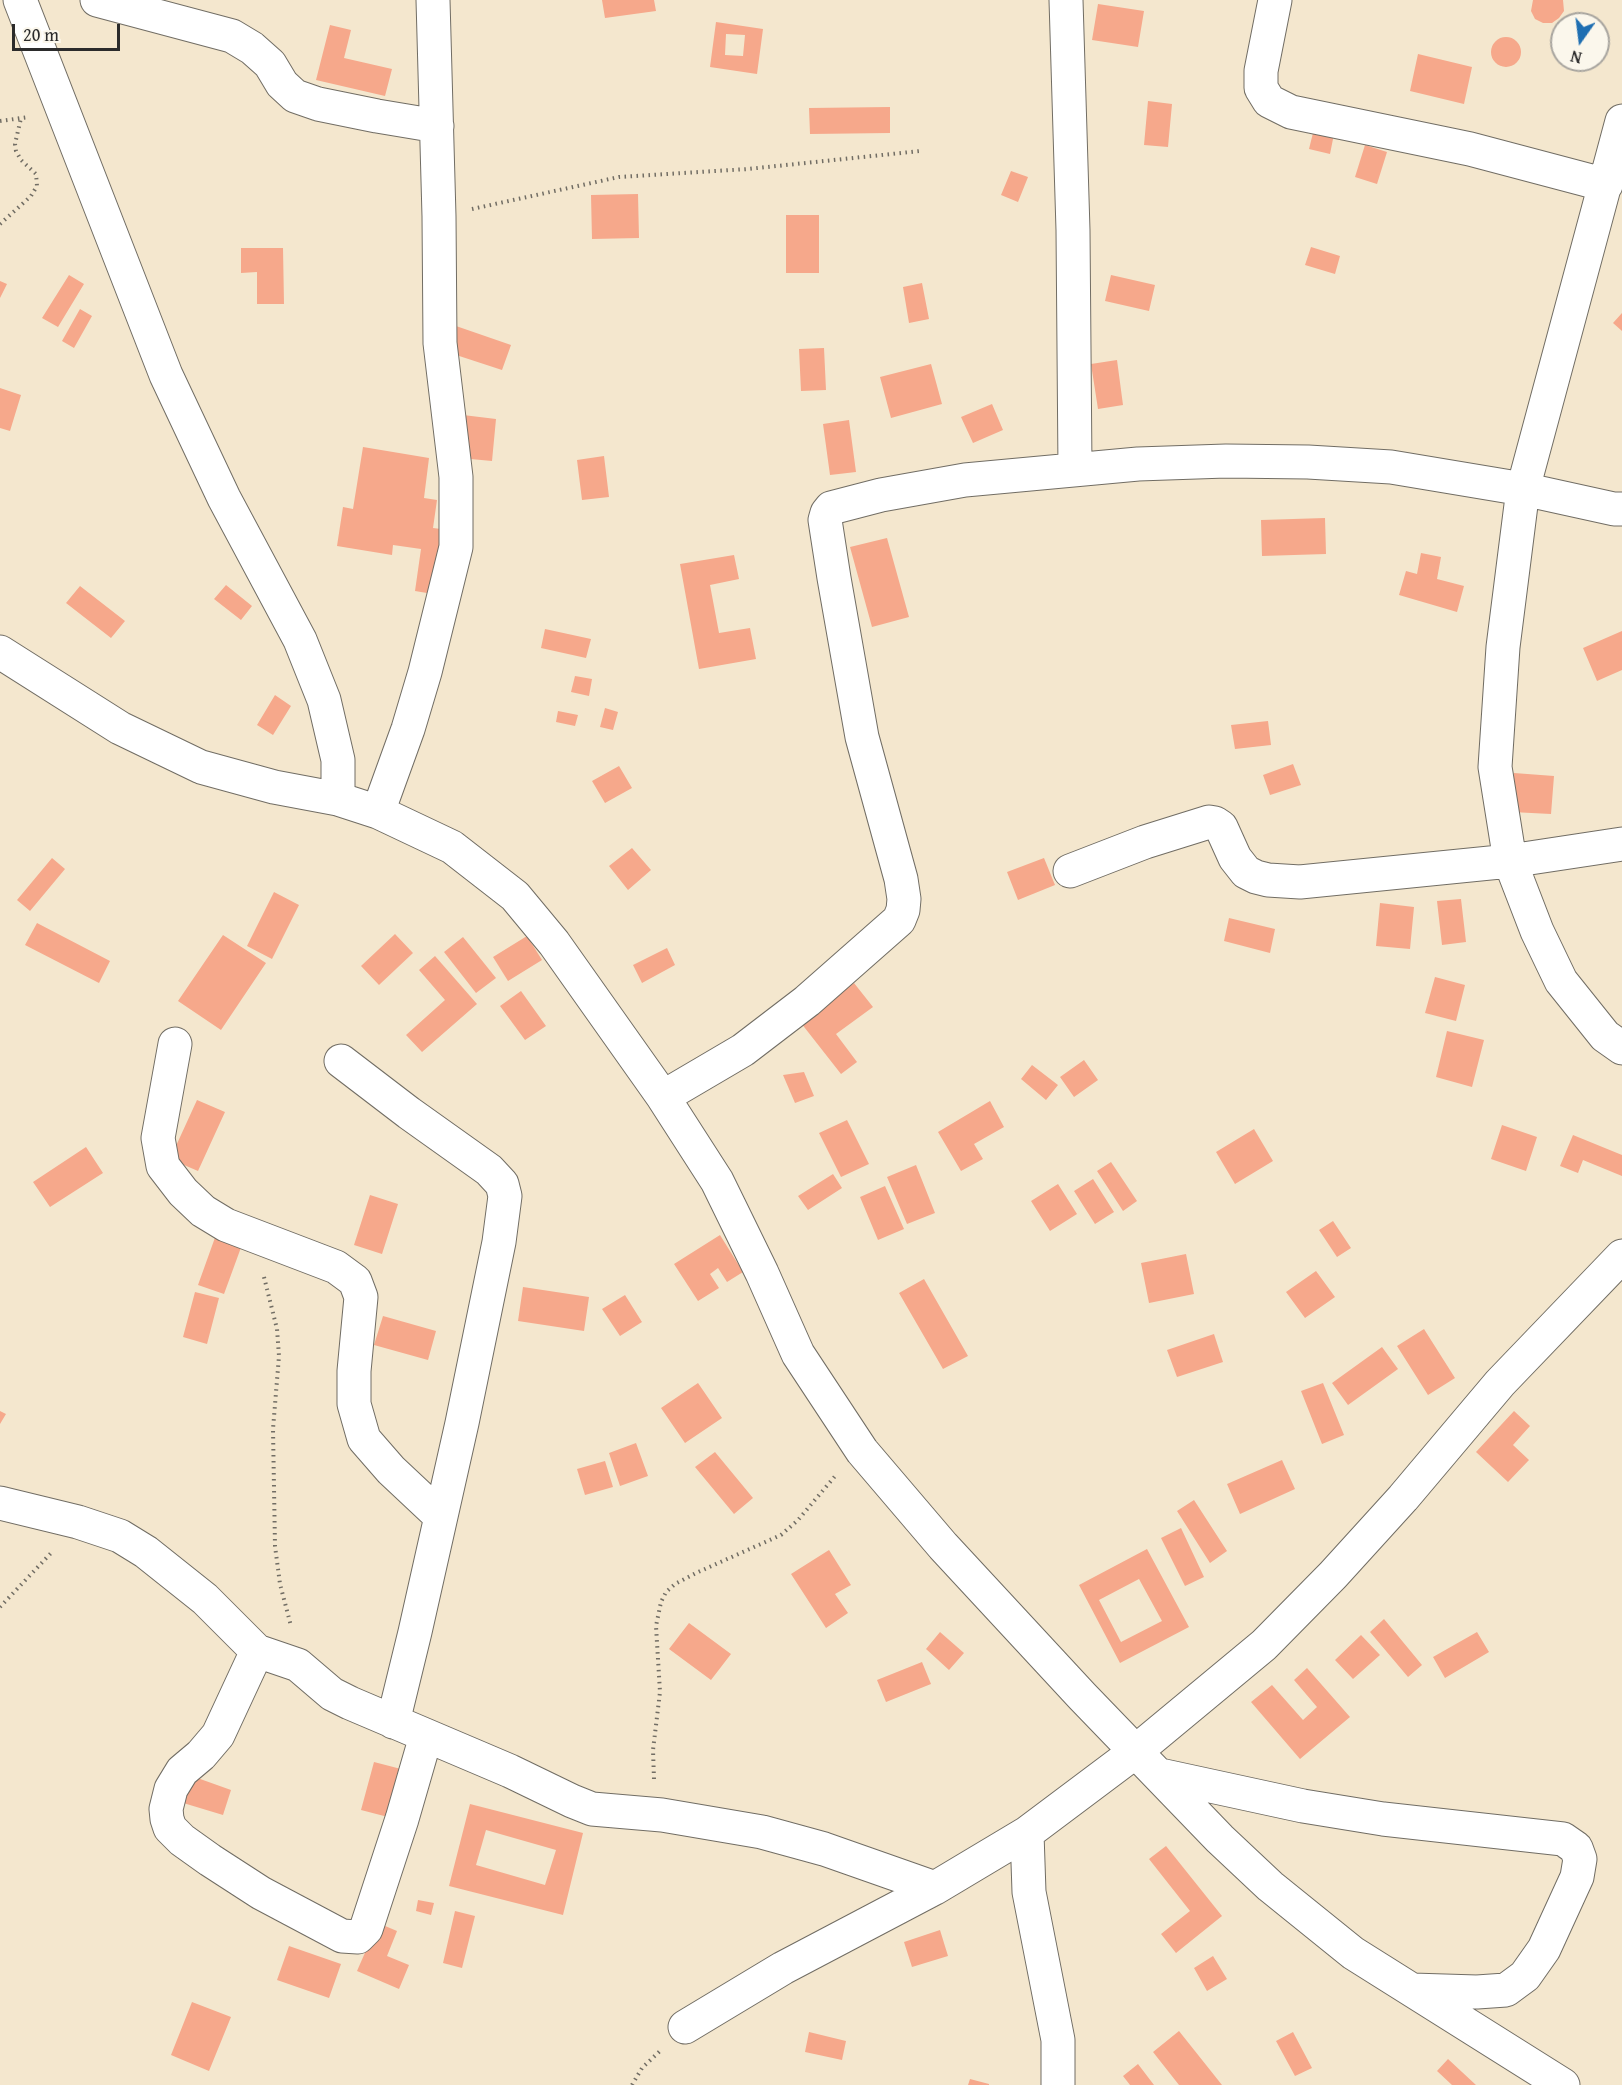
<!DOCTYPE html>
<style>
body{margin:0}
#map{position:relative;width:1622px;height:2085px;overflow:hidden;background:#f4e7ce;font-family:"Gentium Book Plus",serif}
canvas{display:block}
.north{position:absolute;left:1550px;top:12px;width:60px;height:60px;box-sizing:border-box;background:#fbf7ec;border:2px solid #a8a59f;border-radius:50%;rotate:194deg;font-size:16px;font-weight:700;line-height:24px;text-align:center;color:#2b2b2b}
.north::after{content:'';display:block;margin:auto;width:21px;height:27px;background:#1f6fb2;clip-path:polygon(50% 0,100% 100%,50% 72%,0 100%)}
.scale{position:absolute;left:12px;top:24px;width:108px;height:27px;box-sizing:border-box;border:3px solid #2b2b2b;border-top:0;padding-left:8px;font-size:18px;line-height:21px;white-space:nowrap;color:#2b2b2b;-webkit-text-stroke:4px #fbf7ec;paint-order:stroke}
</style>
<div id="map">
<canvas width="1622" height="2085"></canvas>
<div class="north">N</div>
<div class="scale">20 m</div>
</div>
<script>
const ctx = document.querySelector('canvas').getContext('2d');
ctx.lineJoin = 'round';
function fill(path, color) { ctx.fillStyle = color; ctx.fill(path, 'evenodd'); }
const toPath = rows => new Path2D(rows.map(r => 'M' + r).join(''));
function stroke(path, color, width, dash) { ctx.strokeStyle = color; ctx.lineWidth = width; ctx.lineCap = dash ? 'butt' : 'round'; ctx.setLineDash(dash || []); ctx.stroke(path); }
const building = toPath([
 [602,0,654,0,656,11,605,18],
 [1533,0,1563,0,1564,11,1559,18,1552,23,1543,23,1535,19,1531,11],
 [1098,4,1144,11,1138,47,1092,40],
 [716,22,763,29,757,74,710,67],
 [726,34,745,35,743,56,725,55],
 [330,25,351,30,344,58,392,69,385,96,316,80],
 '1491 52a15 15 0 1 1 30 0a15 15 0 1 1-30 0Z',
 [1418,54,1472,67,1464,104,1410,91],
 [1148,101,1172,104,1168,147,1144,145],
 [890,107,890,133,810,134,809,108],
 [1314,129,1334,134,1330,154,1309,149],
 [1365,145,1387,152,1377,184,1355,177],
 [1011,171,1028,177,1018,202,1001,195],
 [638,194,639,238,592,239,591,195],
 [786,215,819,215,819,273,786,273],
 [1311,247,1340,256,1335,274,1305,265],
 [241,248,283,248,284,304,257,304,257,272,241,273],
 [69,275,84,284,58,327,42,318],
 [1111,275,1155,285,1149,311,1105,301],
 [0,281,7,284,0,298],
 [922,283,929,319,909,323,903,287],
 [80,309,92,316,74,348,62,341],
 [1622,313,1622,331,1613,323],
 [456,326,511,345,502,370,447,352],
 [824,348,826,390,801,391,799,349],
 [1117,360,1123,405,1098,409,1091,364],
 [931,364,942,404,891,418,880,377],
 [0,388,21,395,10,431,0,428],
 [992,404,1003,430,973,443,961,417],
 [463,415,496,419,492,461,460,458],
 [849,420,856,472,830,475,823,424],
 [363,447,429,458,424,498,437,500,433,528,449,530,439,595,415,591,421,549,393,545,392,555,337,546,343,507,353,509],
 [604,456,609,497,582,500,577,460],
 [1325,518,1326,554,1262,556,1261,520],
 [887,538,909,617,872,627,850,547],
 [1421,553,1441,557,1437,579,1464,586,1457,612,1399,595,1406,571,1417,574],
 [734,555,739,579,710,585,719,633,750,628,756,659,699,669,680,564],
 [226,585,252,606,241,620,214,599],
 [80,586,125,621,111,638,66,603],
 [545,629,591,639,586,658,541,648],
 [1622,631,1622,670,1597,681,1583,648],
 [575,676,592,679,589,696,571,692],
 [275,695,291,706,273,735,257,725],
 [605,708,618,712,613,730,600,727],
 [558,711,578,715,575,726,556,722],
 [1268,721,1271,745,1235,749,1231,725],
 [1293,764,1301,785,1270,795,1263,775],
 [619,766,632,788,605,803,592,781],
 [1514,773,1554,776,1551,814,1512,812],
 [632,848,651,870,628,890,609,866],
 [52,858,65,869,30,911,17,900],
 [1044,858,1055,885,1018,900,1007,872],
 [274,892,299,905,272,959,247,946],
 [1461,899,1466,942,1442,945,1437,901],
 [1380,903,1414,907,1410,949,1376,946],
 [1229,918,1275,929,1270,953,1224,941],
 [37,923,110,961,99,983,25,945],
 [395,934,413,953,379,985,361,966],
 [223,935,266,963,221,1030,178,1001],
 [527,936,542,960,508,981,493,957],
 [463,937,496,978,476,993,444,952],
 [667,948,675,965,642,983,633,965],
 [435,956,477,1004,422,1052,406,1035,445,1000,419,970],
 [1435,977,1465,985,1456,1021,1425,1013],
 [854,983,873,1007,836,1034,857,1062,841,1074,801,1023],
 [521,991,546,1026,525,1040,500,1006],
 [1447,1031,1484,1040,1472,1087,1436,1077],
 [1084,1060,1098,1080,1074,1097,1060,1077],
 [1032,1065,1058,1085,1046,1100,1021,1079],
 [804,1072,814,1096,795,1103,783,1075],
 [197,1100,225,1112,198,1171,170,1159],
 [990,1101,1004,1127,974,1144,983,1159,961,1171,938,1132],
 [847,1120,869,1164,841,1177,819,1133],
 [1502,1125,1537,1137,1526,1171,1491,1159],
 [1254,1129,1273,1161,1235,1184,1216,1152],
 [1573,1135,1622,1155,1622,1176,1583,1160,1578,1173,1560,1166],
 [86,1147,103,1173,50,1207,33,1182],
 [1111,1162,1137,1201,1123,1211,1097,1171],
 [916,1165,935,1213,907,1224,887,1177],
 [833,1174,842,1188,808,1210,798,1196],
 [1093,1179,1114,1212,1095,1224,1074,1191],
 [1058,1184,1077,1214,1050,1231,1031,1201],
 [885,1186,904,1229,878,1240,860,1197],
 [370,1195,398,1204,382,1254,354,1245],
 [1333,1221,1351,1248,1337,1257,1319,1230],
 [217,1232,243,1242,224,1294,198,1285],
 [720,1235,743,1272,727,1282,718,1268,710,1274,719,1288,698,1301,674,1264],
 [1186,1254,1194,1294,1149,1303,1141,1263],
 [1316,1271,1335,1297,1305,1318,1286,1292],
 [924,1279,968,1356,943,1369,899,1293],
 [523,1287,589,1297,584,1331,518,1321],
 [195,1292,219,1298,207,1344,183,1337],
 [625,1295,642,1322,620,1336,602,1309],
 [383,1316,436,1331,428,1360,374,1345],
 [1424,1329,1455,1378,1428,1395,1397,1346],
 [1214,1334,1223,1362,1177,1377,1167,1350],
 [1382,1347,1398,1369,1348,1405,1332,1383],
 [698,1383,722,1418,685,1443,661,1408],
 [1323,1383,1344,1435,1322,1444,1301,1391],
 [0,1411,6,1414,0,1424],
 [1514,1411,1530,1426,1513,1445,1529,1460,1508,1482,1476,1452],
 [636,1443,648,1476,620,1486,609,1453],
 [715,1452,753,1498,734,1514,695,1467],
 [1282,1460,1295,1489,1240,1514,1227,1484],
 [605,1461,613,1487,585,1495,577,1469],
 [1194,1500,1227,1551,1210,1563,1177,1511],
 [1181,1528,1204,1577,1185,1586,1161,1538],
 [1147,1549,1189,1627,1120,1663,1079,1585],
 [1139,1579,1162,1621,1121,1642,1099,1600],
 [829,1550,851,1585,835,1594,848,1613,826,1628,791,1574],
 [1384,1619,1422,1665,1408,1677,1370,1632],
 [689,1623,731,1654,711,1680,669,1649],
 [940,1632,964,1653,949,1670,926,1649],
 [1477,1632,1489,1652,1445,1678,1433,1657],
 [1361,1635,1380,1655,1353,1679,1335,1660],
 [922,1662,931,1684,886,1702,877,1680],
 [1307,1668,1350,1717,1300,1759,1251,1702,1272,1685,1303,1720,1317,1707,1294,1680],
 [374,1762,401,1769,388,1817,361,1810],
 [189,1775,231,1790,223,1815,180,1802],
 [470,1804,583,1833,563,1915,449,1886],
 [486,1830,556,1850,545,1885,476,1865],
 [1166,1846,1222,1916,1176,1953,1161,1934,1190,1911,1149,1859],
 [418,1900,434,1903,431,1915,416,1911],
 [455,1911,475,1916,462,1968,443,1963],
 [378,1923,397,1931,387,1956,409,1965,399,1989,357,1971],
 [940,1930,948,1956,912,1967,904,1942],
 [289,1946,341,1964,329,1998,277,1980],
 [1213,1956,1227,1979,1207,1991,1194,1968],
 [192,2002,231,2017,209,2071,171,2055],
 [1179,2031,1222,2085,1179,2085,1153,2052],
 [809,2032,846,2041,842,2060,805,2052],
 [1293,2032,1312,2068,1295,2076,1276,2041],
 [1448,2059,1476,2085,1452,2085,1437,2071],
 [1138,2064,1154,2085,1130,2085,1123,2076],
 [970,2079,989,2084,989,2085,968,2085]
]);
const path = toPath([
 [0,121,29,117],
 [472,209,619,177,748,169,920,151],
 [0,224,31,196,37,186,36,174,21,160,16,151,15,144,21,118],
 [264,1277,277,1329,279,1356,273,1429,275,1546,280,1584,291,1626],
 [0,1607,52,1552],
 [654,1779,653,1750,660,1692,656,1626,661,1602,666,1592,675,1584,696,1573,781,1535,798,1520,836,1475],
 [632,2085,642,2068,661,2050]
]);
const street = toPath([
 [20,0,166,375,224,498,300,640,324,700,338,760,338,799],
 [97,0,232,36,252,48,270,64,282,84,295,96,318,104,377,116,437,126],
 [1066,0,1073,230,1075,468],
 [1275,0,1261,71,1261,88,1269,101,1291,112,1470,149,1606,185],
 [1622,121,1523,489,1503,647,1495,767,1510,861,1537,931,1561,981,1605,1036,1622,1048],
 [0,652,120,728,201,767,274,787,338,799,378,812,452,847,515,896,554,943,663,1097,717,1181,762,1273,798,1354,862,1451,943,1546,1082,1696,1220,1839,1270,1886,1353,1953,1563,2085],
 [378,812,408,729,425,672,456,547,456,477,440,343,439,216,433,0],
 [1070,871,1145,842,1209,822,1215,823,1221,827,1235,858,1246,872,1256,877,1268,880,1300,882,1510,861,1622,844],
 [175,1044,158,1138,163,1166,183,1192,203,1211,226,1225,336,1267,355,1281,361,1297,354,1371,354,1404,364,1439,391,1470,440,1516],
 [341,1061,409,1113,489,1170,502,1184,505,1196,499,1242,462,1423,415,1632,393,1722],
 [663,1097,743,1050,807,1001,899,920,903,910,904,899,901,879,862,737,834,578,825,520,827,513,831,508,881,495,965,480,1138,464,1226,461,1308,462,1391,467,1523,489,1614,509,1622,509],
 [0,1503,78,1522,120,1536,146,1552,205,1599,257,1651,298,1665,332,1694,350,1703,510,1771,572,1801,592,1809,662,1815,762,1832,824,1849,935,1888],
 [257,1651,218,1735,201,1755,182,1771,171,1789,166,1809,167,1819,170,1828,182,1840,210,1860,261,1893,342,1936,358,1937,366,1929,402,1819,426,1736],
 [1160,1775,1303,1806,1383,1819,1563,1839,1576,1848,1580,1859,1577,1877,1544,1949,1525,1976,1506,1990,1477,1992,1412,1990],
 [1027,1833,1029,1892,1058,2040,1058,2085],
 [685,2027,783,1968,935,1888,1027,1833,1135,1752,1264,1645,1333,1575,1403,1498,1500,1383,1622,1256]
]);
fill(building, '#f6a88b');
stroke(street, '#716d64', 35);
stroke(path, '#716d64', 4, [1.5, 4.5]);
stroke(street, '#fff', 33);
</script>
